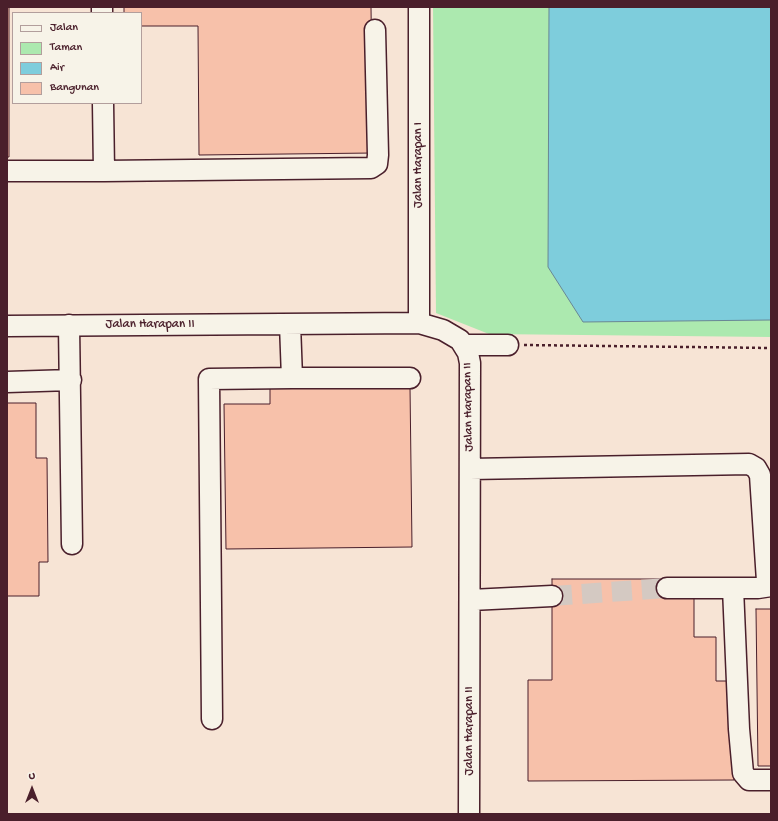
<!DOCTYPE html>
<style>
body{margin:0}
#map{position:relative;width:778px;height:821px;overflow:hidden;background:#f7f3e8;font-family:"Gochi Hand",sans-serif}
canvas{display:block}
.frame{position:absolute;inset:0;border:8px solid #4a1f2b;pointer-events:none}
.legend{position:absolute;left:12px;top:12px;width:130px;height:92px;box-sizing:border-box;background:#f7f3e8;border:1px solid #b29e9c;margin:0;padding:5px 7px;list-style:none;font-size:12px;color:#4a1f2b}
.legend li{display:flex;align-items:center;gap:8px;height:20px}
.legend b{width:20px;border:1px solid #b29e9c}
.north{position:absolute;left:12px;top:769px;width:40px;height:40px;-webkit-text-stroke:3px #f7f3e8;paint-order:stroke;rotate:0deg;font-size:11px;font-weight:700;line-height:16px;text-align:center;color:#4a1f2b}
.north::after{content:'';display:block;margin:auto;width:14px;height:18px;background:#4a1f2b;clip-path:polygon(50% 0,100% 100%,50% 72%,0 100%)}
</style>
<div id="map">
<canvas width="778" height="821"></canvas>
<div class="frame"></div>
<ul class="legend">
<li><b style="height:5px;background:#f7f3e8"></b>Jalan</li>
<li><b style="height:11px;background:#ace9af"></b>Taman</li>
<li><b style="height:11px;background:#7ecddc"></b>Air</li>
<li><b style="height:11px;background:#f7c1aa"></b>Bangunan</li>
</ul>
<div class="north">U</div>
</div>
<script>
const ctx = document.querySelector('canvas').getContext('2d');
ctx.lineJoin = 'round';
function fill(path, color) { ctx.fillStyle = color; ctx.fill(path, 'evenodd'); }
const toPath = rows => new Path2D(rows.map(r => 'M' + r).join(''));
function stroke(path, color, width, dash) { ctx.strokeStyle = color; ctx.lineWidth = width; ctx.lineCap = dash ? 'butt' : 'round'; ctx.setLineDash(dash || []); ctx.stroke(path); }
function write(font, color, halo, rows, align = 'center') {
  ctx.font = font + ' "Gochi Hand",sans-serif'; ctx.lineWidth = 3; ctx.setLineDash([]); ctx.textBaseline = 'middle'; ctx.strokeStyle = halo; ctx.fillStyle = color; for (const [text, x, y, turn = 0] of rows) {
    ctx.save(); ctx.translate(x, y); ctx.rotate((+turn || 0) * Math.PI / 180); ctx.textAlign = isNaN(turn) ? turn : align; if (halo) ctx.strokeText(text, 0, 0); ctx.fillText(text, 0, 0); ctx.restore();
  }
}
const built = toPath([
 [7,7,771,7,771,814,7,814],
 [13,13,141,13,141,103,13,103]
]);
const green = toPath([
 [433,7,771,7,771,337,489,334,436,313]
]);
const water = toPath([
 [549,7,771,7,771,320,583,322,548,267,549,7]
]);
const building = toPath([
 [7,7,9,7,9,157,7,157,7,7],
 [124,7,371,7,373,153,199,155,198,26,141,26,141,13,124,13,124,7],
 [410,386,412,547,226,549,224,404,270,404,270,388,410,386],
 [7,403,36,403,36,458,47,458,48,562,39,562,39,596,7,596,7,403],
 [552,579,667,579,694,592,694,637,716,637,716,681,733,681,734,780,528,781,528,680,552,680,552,579],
 [756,609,771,609,771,766,758,766,756,609]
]);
const minorTunnel = toPath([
 [552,596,667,588]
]);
const path = toPath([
 [524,345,771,348]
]);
const minor = toPath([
 [102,7,102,13],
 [419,7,419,323],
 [7,171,104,171,103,103],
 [104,171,371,168,377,164,378,155,375,30],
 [69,325,72,544],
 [7,326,419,323,443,330,460,340,468,353,470,363,469,814],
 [465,345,508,345],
 [292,378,410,378],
 [7,382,71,380],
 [470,469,749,464,756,468,760,475,767,581,764,586],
 [667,588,758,588,771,586],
 [733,588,739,729,743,773,749,780,771,780],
 [471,600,552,596],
 [212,719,209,379,292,378,290,324]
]);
const streetNames = [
 ["Jalan Harapan I",419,165,-90],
 ["Jalan Harapan II",150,325],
 ["Jalan Harapan II",469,407,-91],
 ["Jalan Harapan II",470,731,-90]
];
fill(built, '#f7e4d5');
fill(green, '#ace9af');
fill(water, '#7ecddc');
stroke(water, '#698795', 1);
fill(building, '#f7c1aa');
stroke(building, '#4a1f2b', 1);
stroke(minorTunnel, '#d4c9c2', 20, [20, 10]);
stroke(minor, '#4a1f2b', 23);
stroke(path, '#4a1f2b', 2.5, [3, 3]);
stroke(minor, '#f7f3e8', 20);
write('13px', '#4a1f2b', '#f7f3e8', streetNames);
</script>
